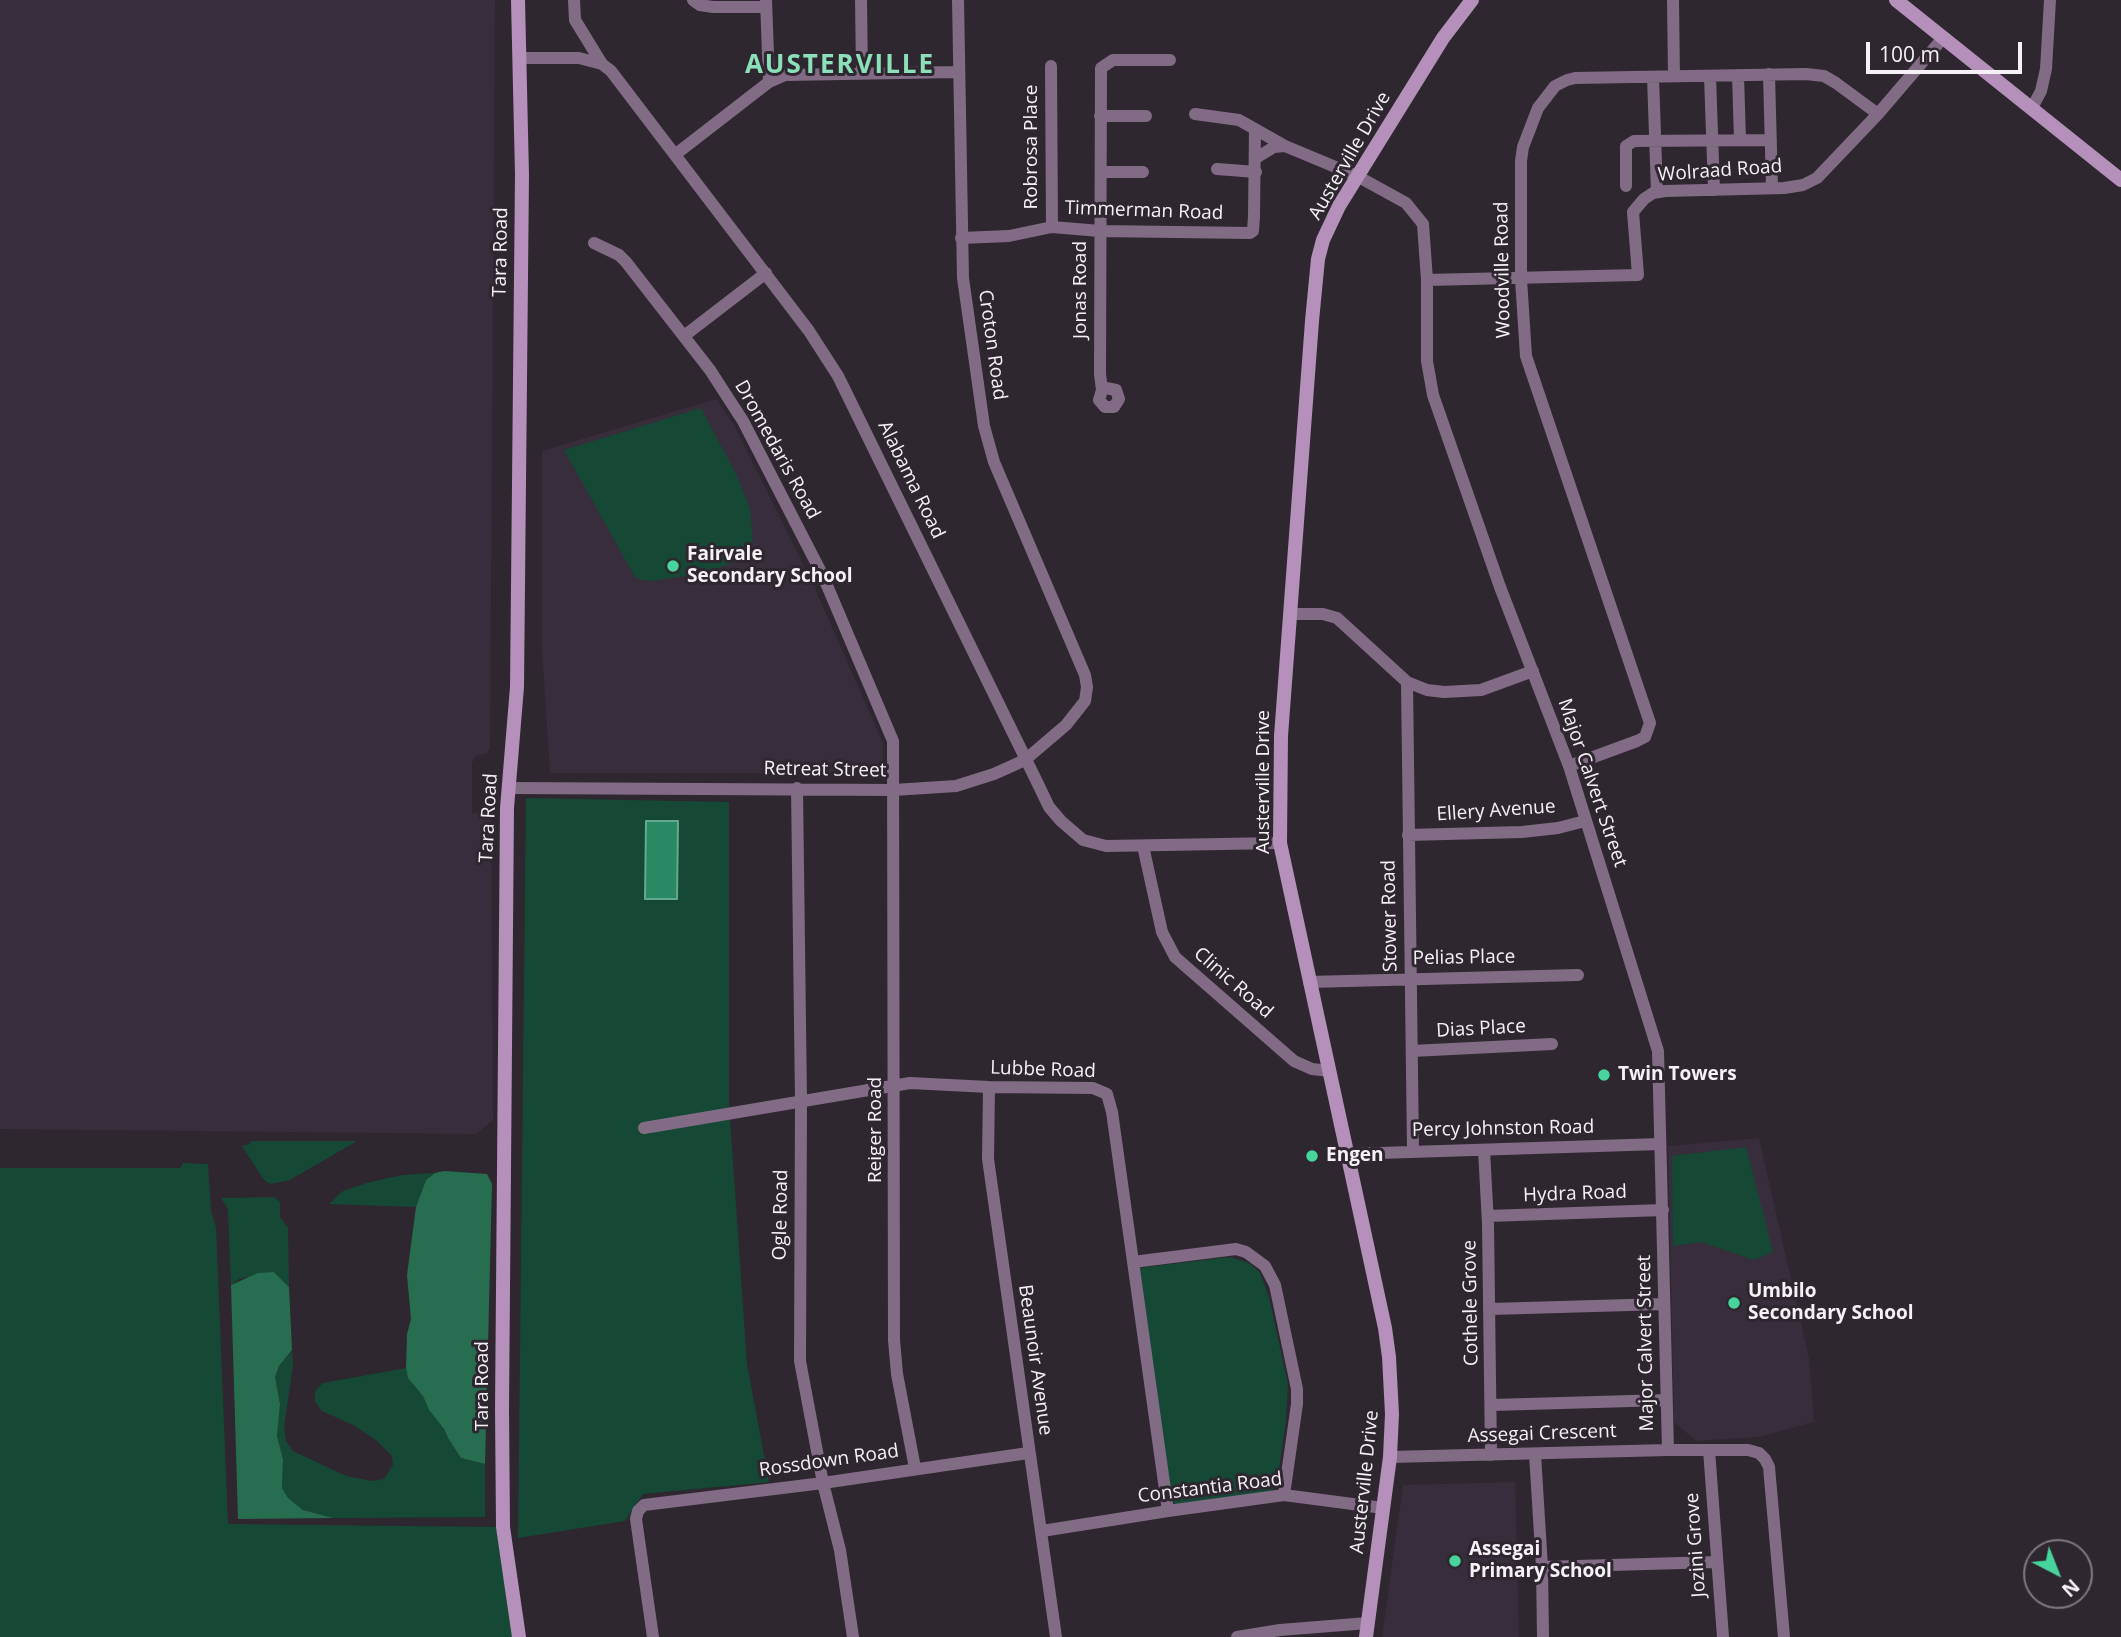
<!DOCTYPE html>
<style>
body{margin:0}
#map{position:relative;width:2121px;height:1637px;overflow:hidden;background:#2e272f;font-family:"Open Sans",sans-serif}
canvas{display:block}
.north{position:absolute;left:2023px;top:1539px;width:70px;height:70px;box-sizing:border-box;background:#2e272f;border:2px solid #7e787f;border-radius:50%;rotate:138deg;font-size:19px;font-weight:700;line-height:28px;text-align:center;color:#f6f1f6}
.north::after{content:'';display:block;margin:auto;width:24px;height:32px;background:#48d49d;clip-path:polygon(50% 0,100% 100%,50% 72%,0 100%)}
.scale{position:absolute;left:1866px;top:42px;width:156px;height:32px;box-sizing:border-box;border:4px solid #f6f1f6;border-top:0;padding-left:9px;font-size:21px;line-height:24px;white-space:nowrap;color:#f6f1f6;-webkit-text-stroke:5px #2e272f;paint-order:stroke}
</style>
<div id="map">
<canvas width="2121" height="1637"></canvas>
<div class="north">N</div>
<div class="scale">100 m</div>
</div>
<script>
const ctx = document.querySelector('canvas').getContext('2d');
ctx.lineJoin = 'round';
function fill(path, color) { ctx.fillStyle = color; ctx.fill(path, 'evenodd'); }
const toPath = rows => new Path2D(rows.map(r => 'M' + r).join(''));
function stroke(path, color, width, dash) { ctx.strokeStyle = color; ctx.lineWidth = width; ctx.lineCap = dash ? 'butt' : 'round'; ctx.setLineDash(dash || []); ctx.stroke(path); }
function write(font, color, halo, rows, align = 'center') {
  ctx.font = font + ' "Open Sans",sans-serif'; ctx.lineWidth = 6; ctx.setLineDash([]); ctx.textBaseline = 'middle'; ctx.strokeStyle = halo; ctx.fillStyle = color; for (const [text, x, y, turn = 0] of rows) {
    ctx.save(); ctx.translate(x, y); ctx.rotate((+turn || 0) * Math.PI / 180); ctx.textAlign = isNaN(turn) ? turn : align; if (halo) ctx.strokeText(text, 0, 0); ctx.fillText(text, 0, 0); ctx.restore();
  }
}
const built = toPath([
 [0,0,495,0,490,749,486,754,477,755,472,763,472,813,486,814,491,819,493,1120,476,1134,0,1129],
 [716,399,733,423,814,586,883,743,883,768,874,773,550,773,542,649,542,451],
 [1759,1138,1809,1358,1814,1422,1758,1437,1696,1441,1674,1422,1668,1146],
 [1515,1482,1519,1637,1382,1637,1403,1485]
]);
const green = toPath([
 [701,408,738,478,750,509,753,541,748,550,738,559,727,565,705,573,652,581,641,580,635,577,564,450],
 [526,798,729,802,729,1105,747,1364,769,1482,643,1494,625,1521,518,1538],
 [251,1141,357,1141,290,1180,270,1184,264,1180,242,1146,250,1144],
 [1746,1147,1773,1252,1754,1260,1701,1242,1673,1246,1672,1156],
 [183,1163,208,1164,211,1211,216,1227,228,1524,496,1527,517,1637,0,1637,0,1168,180,1168],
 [435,1173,426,1180,416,1207,329,1204,343,1191,370,1182,403,1175],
 [274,1197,280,1202,280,1217,288,1228,289,1287,274,1272,239,1279,231,1285,228,1209,221,1198],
 [1230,1257,1249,1263,1260,1273,1269,1297,1288,1384,1286,1420,1277,1484,1271,1491,1176,1505,1170,1498,1139,1268],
 [292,1351,293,1366,284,1427,286,1441,293,1451,346,1476,372,1481,384,1479,393,1465,392,1456,376,1440,355,1426,322,1411,315,1402,315,1391,323,1383,406,1368,408,1378,423,1396,429,1410,444,1429,448,1438,461,1458,485,1464,485,1517,333,1518,303,1510,288,1498,282,1488,283,1459,277,1436,280,1403,275,1377,279,1366]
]);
const forest = toPath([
 [444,1171,487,1174,492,1184,485,1464,461,1458,448,1438,444,1429,429,1410,423,1396,408,1378,406,1368,407,1334,411,1319,407,1275,416,1207,426,1180,435,1173],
 [274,1272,289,1287,292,1350,279,1366,275,1377,280,1404,277,1436,283,1459,282,1488,288,1498,303,1510,333,1518,238,1519,231,1285,258,1273]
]);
const water = toPath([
 [646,821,678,821,677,899,645,899,646,821]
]);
const street = toPath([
 [574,0,575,20,602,64],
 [693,0,700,5,713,7,765,7],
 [766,0,769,82],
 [861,0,862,73],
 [1673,0,1674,76],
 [520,58,579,58,602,64,611,71,809,331,838,376,1038,784,1049,807,1061,821,1083,840,1106,846,1280,843],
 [1051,66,1052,227],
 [1769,74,1772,188],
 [1738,75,1740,140],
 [1710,76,1714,190],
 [1653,77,1657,192],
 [2032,108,2041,91,2046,69,2050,0],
 [1195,114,1239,120,1285,146,1357,176,1406,203,1423,224,1427,280,1427,361,1433,395,1500,587,1569,766,1658,1051,1668,1450],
 [1100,116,1146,116],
 [676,154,769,82,785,75,958,72],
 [1256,158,1274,147,1285,146],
 [1217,169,1256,172],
 [1101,172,1143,172],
 [1626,186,1626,146,1634,141,1771,140],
 [961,238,1009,236,1052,227,1100,231,1250,233,1253,231,1254,216,1255,129],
 [594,243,619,255,626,262,710,370,743,421,823,576,893,741,894,1340,897,1374,915,1468],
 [1427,280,1638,275,1633,212,1644,199,1653,193,1665,191,1784,188,1803,185,1817,178,1878,114,1943,38],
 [684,336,766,273],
 [1102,390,1106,388,1116,390,1119,399,1114,407,1105,407,1099,400,1102,390,1100,374,1101,68,1113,60,1170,60],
 [1290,614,1323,614,1337,618,1407,682,1427,690,1444,692,1481,690,1533,671],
 [1407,682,1413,1150],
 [1569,766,1637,741,1645,737,1650,723,1526,356,1521,279,1521,161,1523,147,1538,108,1555,86,1567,80,1575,78,1806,74,1824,76,1836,83,1878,114],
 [508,788,894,790,956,786,994,774,1025,760,1066,725,1085,701,1087,687,1085,675,994,462,984,426,963,278,958,0],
 [797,788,801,1101,800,1361,823,1483,840,1550,853,1637],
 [1408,835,1522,832,1558,828,1585,821],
 [1143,846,1162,932,1175,957,1294,1061,1312,1069,1330,1071],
 [1309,982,1578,975],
 [1412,1051,1552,1044],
 [989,1087,988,1159,1056,1637],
 [644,1128,910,1083,989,1087,1093,1088,1107,1094,1112,1112,1168,1511],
 [1484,1150,1488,1224,1491,1455],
 [1348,1154,1660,1144],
 [1488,1216,1663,1210],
 [1133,1262,1236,1249,1246,1252,1265,1266,1275,1285,1297,1389,1297,1404,1284,1495],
 [1490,1309,1664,1304],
 [1492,1405,1666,1400],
 [1709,1450,1723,1637],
 [1535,1454,1542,1567,1543,1637],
 [1390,1457,1668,1450,1748,1450,1759,1453,1765,1459,1769,1467,1784,1637],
 [1042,1531,1168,1511,1284,1495,1383,1508],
 [1542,1567,1716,1562],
 [653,1637,636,1519,638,1511,644,1505,823,1483,1028,1453],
 [1237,1637,1280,1630,1368,1623]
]);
const secondary = toPath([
 [518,0,522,175,517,687,507,808,502,1409,503,1527,519,1637],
 [1896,0,2121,180],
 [1366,1637,1390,1457,1392,1414,1389,1357,1385,1328,1280,843,1281,736,1312,321,1318,259,1323,240,1339,206,1443,38,1472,0]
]);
const markers = [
 [673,566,7,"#48d49d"],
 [1604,1075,7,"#48d49d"],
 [1312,1156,7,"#48d49d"],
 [1734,1303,7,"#48d49d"],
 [1455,1561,7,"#48d49d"]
];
const streetNames = [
 ["Robrosa Place",1032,147,-90],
 ["Austerville Drive",1350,156,-60],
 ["Wolraad Road",1720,171,-4],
 ["Timmerman Road",1144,211,2],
 ["Tara Road",501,252,-89],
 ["Woodville Road",1503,270,-91],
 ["Jonas Road",1081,290,-90],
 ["Croton Road",992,345,82],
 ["Dromedaris Road",777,450,61],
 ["Alabama Road",911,480,64],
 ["Retreat Street",825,770,1],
 ["Austerville Drive",1264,782,-90],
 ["Major Calvert Street",1592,783,71],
 ["Ellery Avenue",1496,811,-4],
 ["Tara Road",489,818,-87],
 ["Stower Road",1390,916,-91],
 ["Pelias Place",1464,958,-1],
 ["Clinic Road",1233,983,41],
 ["Dias Place",1481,1029,-3],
 ["Lubbe Road",1043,1070,2],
 ["Percy Johnston Road",1503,1129,-1],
 ["Reiger Road",876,1130,-90],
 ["Hydra Road",1575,1194,-2],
 ["Ogle Road",781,1215,-89],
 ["Cothele Grove",1471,1303,-91],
 ["Major Calvert Street",1646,1343,-91],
 ["Beaunoir Avenue",1035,1360,82],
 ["Tara Road",483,1386,-90],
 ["Assegai Crescent",1542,1434,-2],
 ["Rossdown Road",829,1461,-8],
 ["Austerville Drive",1365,1482,-84],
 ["Constantia Road",1210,1488,-7],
 ["Jozini Grove",1696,1545,-94]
];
const poiNames = [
 ["Fairvale",687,555],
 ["Secondary School",687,577],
 ["Twin Towers",1618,1075],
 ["Engen",1326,1156],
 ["Umbilo",1748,1292],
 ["Secondary School",1748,1314],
 ["Assegai",1469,1550],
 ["Primary School",1469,1572]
];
const districtNames = [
 ["AUSTERVILLE",840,66]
];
fill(built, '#382d3a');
fill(green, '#154935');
fill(forest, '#276e51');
fill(water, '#288963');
stroke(water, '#66a88f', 2);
stroke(street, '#826b85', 12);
stroke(secondary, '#b490ba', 14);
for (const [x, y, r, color] of markers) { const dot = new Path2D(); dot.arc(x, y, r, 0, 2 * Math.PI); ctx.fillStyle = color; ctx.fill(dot); stroke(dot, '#2e272f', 2.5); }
write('19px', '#f6f1f6', '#2e272f', streetNames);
write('bold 19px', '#f6f1f6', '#2e272f', poiNames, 'left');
ctx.letterSpacing = '2px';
write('bold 26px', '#8be0b9', '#2e272f', districtNames);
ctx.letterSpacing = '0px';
</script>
